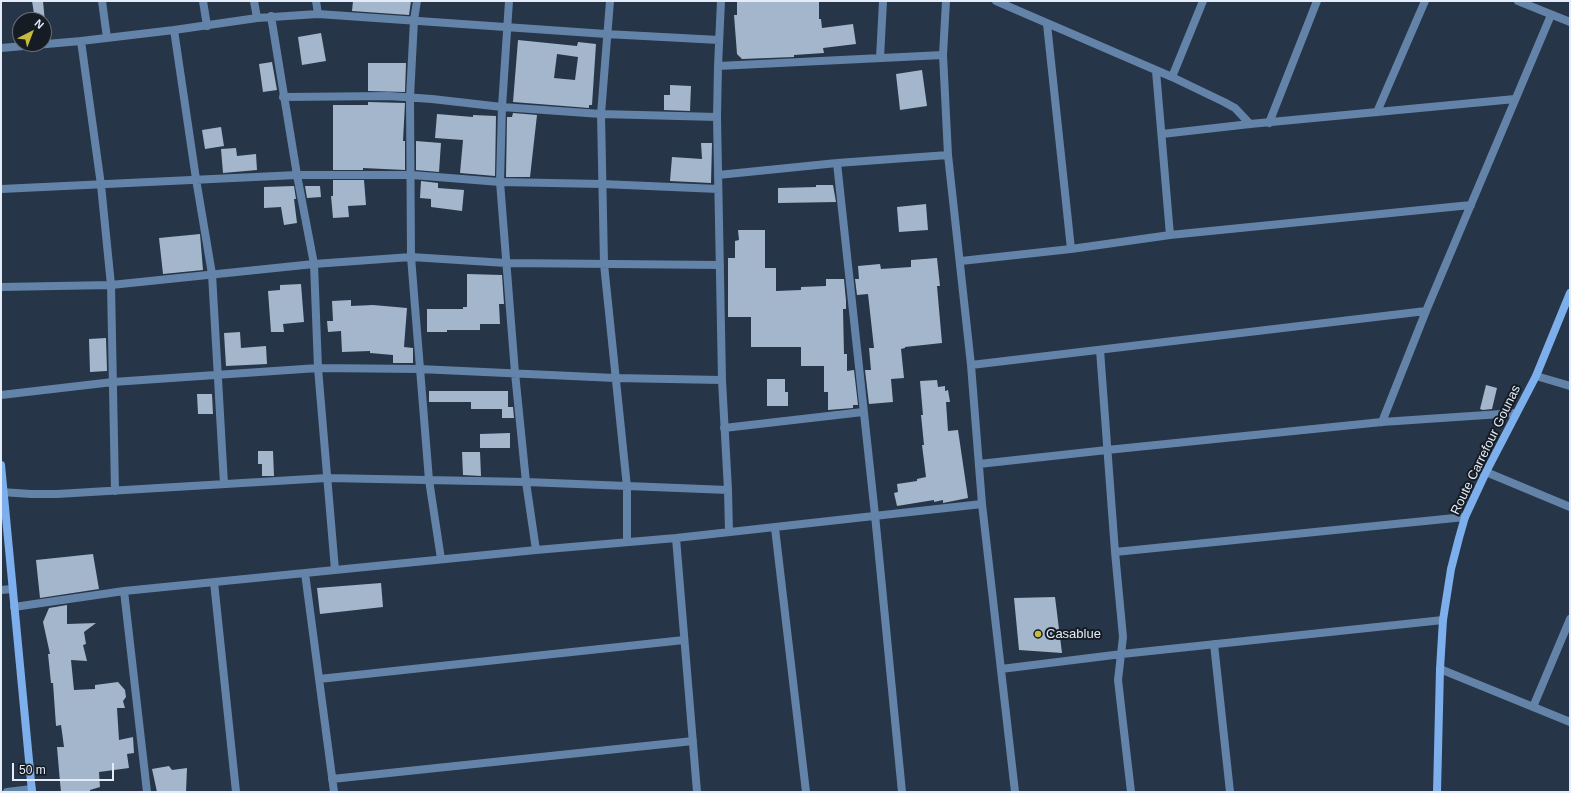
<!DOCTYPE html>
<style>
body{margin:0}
#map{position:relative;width:1571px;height:793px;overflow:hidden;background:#263547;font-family:Helvetica,sans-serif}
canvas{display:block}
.frame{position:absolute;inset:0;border:2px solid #e3ecf8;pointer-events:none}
.north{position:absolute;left:12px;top:12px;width:40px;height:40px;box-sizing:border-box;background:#161c24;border:1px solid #686f79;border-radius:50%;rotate:42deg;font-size:11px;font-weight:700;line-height:16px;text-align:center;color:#e3ecf8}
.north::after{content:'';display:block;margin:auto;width:14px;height:18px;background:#c8bb3b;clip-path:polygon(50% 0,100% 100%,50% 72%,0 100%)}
.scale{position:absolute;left:12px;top:763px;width:102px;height:18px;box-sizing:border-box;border:2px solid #e3ecf8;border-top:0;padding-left:5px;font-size:12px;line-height:14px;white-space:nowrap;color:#e3ecf8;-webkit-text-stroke:3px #161c24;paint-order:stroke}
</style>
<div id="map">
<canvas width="1571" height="793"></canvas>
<div class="frame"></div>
<div class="north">N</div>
<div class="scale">50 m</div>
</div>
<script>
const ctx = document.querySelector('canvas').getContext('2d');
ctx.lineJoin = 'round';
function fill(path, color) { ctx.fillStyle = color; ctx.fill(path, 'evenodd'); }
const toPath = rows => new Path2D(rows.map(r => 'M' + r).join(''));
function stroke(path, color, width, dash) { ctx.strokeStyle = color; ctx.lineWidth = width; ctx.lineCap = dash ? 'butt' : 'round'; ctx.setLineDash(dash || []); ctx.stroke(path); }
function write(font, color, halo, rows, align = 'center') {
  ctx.font = font + ' Helvetica,sans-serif'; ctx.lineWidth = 4; ctx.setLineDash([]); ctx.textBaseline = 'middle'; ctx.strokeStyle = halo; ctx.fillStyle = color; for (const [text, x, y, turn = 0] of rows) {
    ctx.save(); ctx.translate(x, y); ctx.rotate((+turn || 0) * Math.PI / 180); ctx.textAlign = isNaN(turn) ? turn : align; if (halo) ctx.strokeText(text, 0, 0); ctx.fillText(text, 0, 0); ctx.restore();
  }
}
const building = toPath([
 [32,1,43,1,46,33,44,33,44,20,35,20],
 [353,1,411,1,409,15,352,11],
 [737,1,819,1,819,19,821,19,822,28,853,24,856,44,823,48,824,53,794,55,794,57,742,59,737,54,734,15,737,15],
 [321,33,326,61,302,65,298,37],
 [518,40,577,46,578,42,596,44,592,105,589,105,589,108,513,102],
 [557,54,578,57,575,80,554,78],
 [272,62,277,90,263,92,259,64],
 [368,63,406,63,405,92,368,91],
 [922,70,927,106,900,110,896,74],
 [670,85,691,86,690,111,664,110,664,95,670,95],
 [368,102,405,103,403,141,405,141,405,170,363,168,363,170,333,170,333,105,368,105],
 [513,113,537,115,530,177,506,177,507,117,512,117],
 [437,114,473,117,473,115,496,116,495,176,460,173,463,140,435,138],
 [221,127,224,146,205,149,202,130],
 [416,141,441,143,439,172,416,170],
 [701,143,712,143,711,183,670,181,672,157,702,159],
 [236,148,237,156,256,154,257,170,223,173,221,149],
 [333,180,364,180,366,205,348,206,349,217,333,218,331,196,333,196],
 [421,181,438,183,438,188,464,190,462,211,431,207,431,199,420,198],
 [816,185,833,185,836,202,778,203,778,188,816,187],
 [294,186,296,199,294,199,297,223,284,225,281,207,264,208,264,187],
 [305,186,320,186,321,197,307,198],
 [926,204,928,230,899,232,897,207],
 [738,230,765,230,765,268,776,268,776,291,801,290,801,287,826,286,826,279,844,279,846,301,846,309,843,309,844,354,847,354,847,371,854,370,858,405,853,405,853,408,828,410,828,392,824,392,824,366,801,366,801,347,751,347,751,317,728,317,728,258,735,258,735,241,739,240],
 [200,234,203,270,163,274,159,238],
 [937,258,940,286,937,286,942,343,905,347,905,348,901,349,904,378,891,379,893,402,869,404,865,370,871,370,869,348,874,348,868,294,857,295,855,279,859,279,858,266,880,264,881,269,911,267,911,260],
 [467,274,502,275,504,304,499,304,500,324,480,324,480,330,447,330,447,332,427,332,427,309,463,309,463,307,467,307],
 [301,284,304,322,283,324,284,332,271,332,268,291,280,290,280,285],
 [351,300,351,306,373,305,407,308,404,347,413,348,413,363,393,363,393,355,370,353,370,351,342,352,341,331,328,332,327,321,333,321,332,301],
 [240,332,241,348,266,346,267,364,226,366,224,333],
 [106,338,107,371,90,372,89,339],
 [767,379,785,379,785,392,788,392,788,406,767,406],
 [937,380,938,387,945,386,945,391,948,390,950,402,946,402,948,431,958,430,968,498,943,503,943,500,934,502,934,500,897,506,894,493,898,492,897,484,917,481,917,479,926,477,922,445,924,445,921,415,923,415,920,381],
 [1486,385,1497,388,1492,409,1483,410,1480,409],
 [429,391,508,391,508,407,513,407,514,418,502,418,502,409,471,409,471,402,429,402],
 [197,394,212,394,213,414,198,414],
 [510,433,510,448,480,448,480,434],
 [258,451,273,451,274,476,262,476,262,464,258,464],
 [462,452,480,452,481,476,463,475],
 [93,554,99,589,40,598,36,560],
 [381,583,383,607,320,614,317,588],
 [1055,597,1062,653,1019,650,1014,598],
 [67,605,67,624,96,623,84,632,86,644,83,645,87,661,71,660,74,690,95,689,95,685,118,682,125,690,126,697,123,701,125,708,117,708,119,740,133,737,134,753,127,754,129,768,99,772,100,787,90,790,90,792,61,792,60,782,57,747,64,747,61,725,56,726,53,683,51,683,48,654,50,654,43,622,49,608],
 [169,766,172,770,187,768,186,792,157,792,152,769]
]);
const minor = toPath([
 [102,1,107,38],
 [203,1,207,26],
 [254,1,257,18],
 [316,1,318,14],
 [417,1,414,20,410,97,411,257,429,480,441,559],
 [509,1,502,107,500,182,515,373,526,482,536,550],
 [610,1,601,114,604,264,627,487,627,542],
 [721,1,718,66,717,117,722,380,728,490,729,532],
 [946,1,943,55,948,155,971,365,982,504,1015,792],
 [996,1,1172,77,1224,102,1235,108,1250,124],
 [1518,1,1570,22],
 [271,16,297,175,314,264,318,368,335,570],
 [1047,24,1071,249],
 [174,30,196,179,212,274,224,484],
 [81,41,101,185,111,285,115,491],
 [1,48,81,41,174,30,257,18,318,14,606,34,719,40],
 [880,58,883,1],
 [718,66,943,55],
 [1156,71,1170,235],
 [1172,77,1203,1],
 [283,97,389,96,432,99,502,107,601,114,717,117],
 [1377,112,1425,1],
 [1269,123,1317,1],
 [1162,134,1250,124,1515,99],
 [837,163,875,515,902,792],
 [718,175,837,163,948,155],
 [1,189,297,175,412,175,500,182,602,184,718,189],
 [961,261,1071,249,1170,235,1471,205],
 [1,287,111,285,314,264,411,257,506,263,720,265],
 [1100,350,1115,552,1123,637,1118,680,1131,792],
 [971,365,1426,311],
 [1536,376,1570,386],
 [1,395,113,382,318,368,419,369,615,378,722,380],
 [1382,422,1426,311,1551,15],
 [724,428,863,412],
 [979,464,1107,450,1382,422,1516,413],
 [1486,472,1570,507],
 [1,492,31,494,57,494,327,478,526,482,728,490],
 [775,528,806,792],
 [676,538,697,792],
 [1115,552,1465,517],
 [305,573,334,792],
 [214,582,236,792],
 [1,590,12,589],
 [124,591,147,792],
 [14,607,124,591,536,550,676,538,982,504],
 [1214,644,1230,792],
 [1001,669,1122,654,1443,620],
 [1440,669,1570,722],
 [319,679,684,640],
 [1533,707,1570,619],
 [332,779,693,741],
 [7,792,32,789]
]);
const secondary = toPath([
 [1,465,32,792],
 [1437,792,1440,669,1443,620,1451,569,1459,538,1465,517,1486,472,1536,376,1570,293]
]);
const markers = [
 [1038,634,4,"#c8bb3b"]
];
const streetNames = [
 ["Route Carrefour Gounas",1486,450,-64]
];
const poiNames = [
 ["Casablue",1046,634]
];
fill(building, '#a4b6cc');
stroke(minor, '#6483a9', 8);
stroke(secondary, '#7cafec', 8);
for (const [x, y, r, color] of markers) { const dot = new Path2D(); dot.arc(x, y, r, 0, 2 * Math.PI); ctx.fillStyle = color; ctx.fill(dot); stroke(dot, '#161c24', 1.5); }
write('13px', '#e3ecf8', '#161c24', streetNames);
write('13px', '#e3ecf8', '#161c24', poiNames, 'left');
</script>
